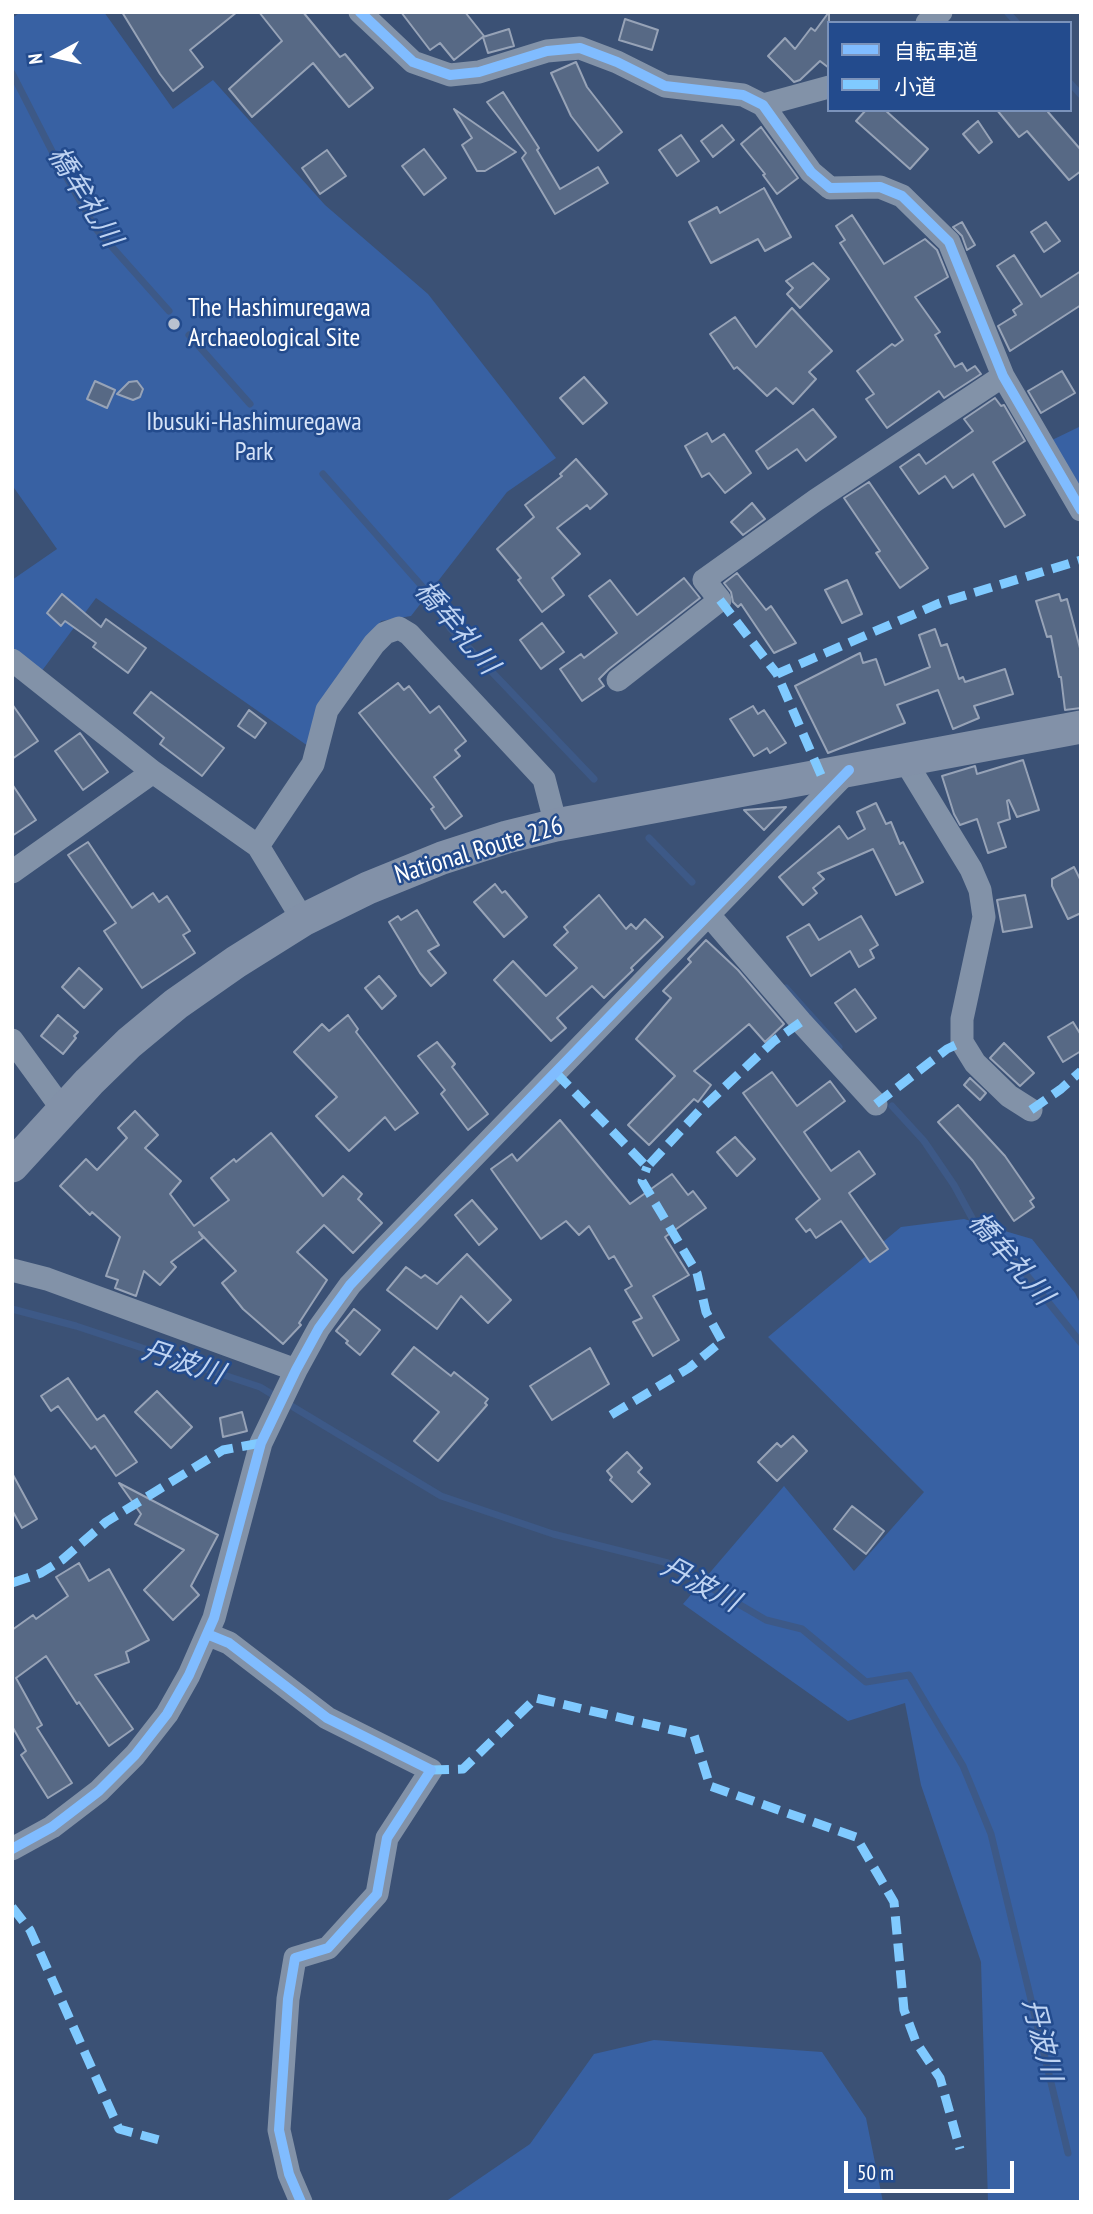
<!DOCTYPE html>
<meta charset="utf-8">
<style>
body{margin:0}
#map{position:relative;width:1093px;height:2214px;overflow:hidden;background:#3b5175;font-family:"PT Sans Narrow","Noto Sans JP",sans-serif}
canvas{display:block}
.frame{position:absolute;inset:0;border:14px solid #fff;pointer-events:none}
.legend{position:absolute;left:827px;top:21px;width:245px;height:91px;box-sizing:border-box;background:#234b8d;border:2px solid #7b93bb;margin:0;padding:9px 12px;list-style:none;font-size:21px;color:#fff}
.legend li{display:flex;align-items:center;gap:14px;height:35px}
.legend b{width:35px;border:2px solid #7b93bb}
.north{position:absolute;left:21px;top:21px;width:70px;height:70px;-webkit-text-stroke:5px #234b8d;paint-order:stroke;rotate:262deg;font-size:19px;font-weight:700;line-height:28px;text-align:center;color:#fff}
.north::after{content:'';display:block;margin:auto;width:24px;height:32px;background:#fff;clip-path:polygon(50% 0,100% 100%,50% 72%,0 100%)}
.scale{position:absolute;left:844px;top:2161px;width:170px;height:32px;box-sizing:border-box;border:4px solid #fff;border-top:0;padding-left:9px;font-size:21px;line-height:24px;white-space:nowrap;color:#fff;-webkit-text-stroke:5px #234b8d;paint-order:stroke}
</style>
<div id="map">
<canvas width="1093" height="2214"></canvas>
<div class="frame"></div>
<ul class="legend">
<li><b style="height:9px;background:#80bcff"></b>自転車道</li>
<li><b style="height:9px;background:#80caff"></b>小道</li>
</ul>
<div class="north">N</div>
<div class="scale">50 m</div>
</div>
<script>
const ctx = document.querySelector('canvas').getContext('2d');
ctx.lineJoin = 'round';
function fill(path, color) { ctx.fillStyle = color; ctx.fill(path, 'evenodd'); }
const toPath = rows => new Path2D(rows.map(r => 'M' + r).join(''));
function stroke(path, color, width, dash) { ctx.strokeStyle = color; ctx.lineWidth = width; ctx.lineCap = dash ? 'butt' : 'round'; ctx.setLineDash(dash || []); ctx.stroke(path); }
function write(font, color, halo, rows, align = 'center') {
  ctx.font = font + ' "PT Sans Narrow","Noto Sans JP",sans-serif'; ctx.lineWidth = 5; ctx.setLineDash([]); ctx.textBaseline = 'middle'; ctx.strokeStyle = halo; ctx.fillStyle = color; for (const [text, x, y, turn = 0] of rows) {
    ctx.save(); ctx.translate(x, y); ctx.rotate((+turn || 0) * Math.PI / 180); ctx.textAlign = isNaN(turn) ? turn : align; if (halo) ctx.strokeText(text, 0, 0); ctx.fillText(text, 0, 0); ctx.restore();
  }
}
const green = toPath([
 [21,12,104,12,173,109,213,80,325,205,428,294,556,458,507,492,411,616,381,621,318,711,308,746,96,598,41,672,12,647,12,580,57,549,12,485,12,18],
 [1081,426,1081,488,1050,441],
 [964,1219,1032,1239,1075,1293,1081,1305,1081,2202,988,2202,981,1962,921,1785,905,1703,848,1721,683,1604,784,1486,854,1571,924,1492,768,1337,901,1227],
 [654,2040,822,2052,866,2118,883,2202,445,2202,530,2144,594,2054]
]);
const stream = toPath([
 [1007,12,1017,23],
 [12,73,55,157,96,229,169,311],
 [1070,83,1081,95],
 [189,335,250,404],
 [323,474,435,601,450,628,594,779],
 [649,838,692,882],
 [786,988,839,1047],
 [892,1106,924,1141,954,1185,977,1227,1017,1263,1081,1343],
 [12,1309,76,1326,260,1387,441,1496,553,1534,668,1563,766,1620,802,1629,866,1682,909,1675,963,1766,991,1834,1068,2153]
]);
const building = toPath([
 [122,12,237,12,190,50,203,67,173,91,160,74,122,12],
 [259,12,303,12,340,57,345,54,373,88,349,107,313,63,252,117,229,89,282,41,259,12],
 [401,12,465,12,484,36,454,60,440,43,430,50,401,12],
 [829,12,829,68,820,61,800,80,794,82,768,56,785,38,795,49,811,28,815,31,829,12],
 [625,19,658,30,652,50,619,40,625,19],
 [509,29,514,46,488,53,483,37,509,29],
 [576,62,587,87,622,132,598,151,571,116,551,73,576,62],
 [503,92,539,148,537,150,560,189,598,167,608,183,555,214,522,158,526,153,487,102,503,92],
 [454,109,516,152,485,171,477,171,462,145,472,138,454,109],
 [866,110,885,110,928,149,910,169,856,121,866,110],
 [997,110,1050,110,1048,112,1081,150,1081,171,1069,180,1027,131,1019,137,997,110],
 [978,121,992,142,979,153,963,134,978,121],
 [722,125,734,140,713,157,701,141,722,125],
 [761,127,798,178,777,194,763,175,765,174,741,144,761,127],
 [681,135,699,161,677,176,659,150,681,135],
 [424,149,446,178,424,195,402,166,424,149],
 [327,150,346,176,320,194,302,168,327,150],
 [764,188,791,237,765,251,758,239,711,263,689,222,717,207,720,213,764,188],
 [852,215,884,264,925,239,937,250,948,277,915,297,940,332,935,335,955,367,962,363,967,371,975,366,981,374,944,398,939,391,887,428,866,399,874,394,857,371,892,344,895,346,903,340,840,243,845,240,836,226,852,215],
 [962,222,975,245,967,250,962,236,953,227,962,222],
 [1046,222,1060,241,1044,252,1031,232,1046,222],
 [1014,255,1041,297,1081,271,1081,305,1010,351,998,326,1016,315,1013,310,1022,304,997,266,1014,255],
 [813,263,829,279,800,308,787,294,793,288,786,281,813,263],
 [792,308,832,351,809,372,816,379,793,404,776,388,767,396,737,367,734,369,710,334,735,317,756,347,792,308],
 [1062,371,1075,393,1041,413,1028,391,1062,371],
 [584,377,607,403,583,424,560,398,584,377],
 [95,381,115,390,107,408,87,399,95,381],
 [137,381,143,389,140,397,133,400,117,394,129,382,137,381],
 [995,398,1001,406,1004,405,1025,441,993,462,1025,515,1005,527,973,474,953,488,945,476,919,494,900,467,919,454,926,464,973,431,964,419,995,398],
 [813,409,836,437,806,461,797,449,768,469,756,451,813,409],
 [707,433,712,442,724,434,751,473,725,493,709,473,702,477,685,446,707,433],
 [576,459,607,494,590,509,587,505,557,528,580,554,552,578,564,595,542,612,518,580,521,578,497,549,534,517,525,505,562,476,560,474,576,459],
 [869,482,928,568,900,588,876,553,880,551,844,498,869,482],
 [752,503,765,519,743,535,731,522,752,503],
 [737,573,766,610,771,606,796,643,774,653,741,604,738,607,733,602,731,592,724,583,737,573],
 [684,578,700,598,609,669,599,679,604,686,582,701,560,669,581,654,584,658,617,633,589,596,610,580,637,615,684,578],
 [847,580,862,614,842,623,825,590,847,580],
 [62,594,101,627,106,619,146,648,128,673,93,647,96,643,65,621,61,626,47,613,62,594],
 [1059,594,1061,601,1067,599,1081,652,1081,708,1065,710,1061,677,1059,677,1051,636,1047,637,1036,601,1059,594],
 [542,623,564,652,541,669,520,640,542,623],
 [935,629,941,646,947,644,959,679,963,677,965,682,1005,669,1013,694,974,706,979,718,953,729,938,690,897,705,905,723,828,753,795,686,860,653,863,663,876,659,885,685,930,667,919,635,935,629],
 [398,683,404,690,409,686,430,713,439,706,466,741,455,750,460,756,434,777,462,816,445,829,431,809,434,807,359,713,398,683],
 [151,692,224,748,202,776,160,744,164,738,134,713,151,692],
 [12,704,38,741,12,759,12,704],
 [753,706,758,714,764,710,786,743,770,753,767,748,754,756,730,719,753,706],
 [249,710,266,723,255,738,238,726,249,710],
 [80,733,108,772,83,790,55,751,80,733],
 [1023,760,1039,810,1017,817,1009,800,1007,801,1010,819,998,823,1006,847,988,853,977,819,960,825,954,814,942,776,975,766,977,774,1023,760],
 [12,784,36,820,12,836,12,784],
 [876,803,886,824,891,822,900,844,903,842,923,882,896,895,873,849,818,873,824,879,813,888,817,893,803,905,779,877,839,826,848,839,865,829,857,812,876,803],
 [786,807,764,830,744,810,786,807],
 [88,842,132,908,153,893,159,902,167,896,190,931,183,935,195,953,142,988,104,931,116,923,68,855,88,842],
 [1074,867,1081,881,1081,913,1068,919,1052,886,1052,879,1074,867],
 [495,884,502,893,505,891,527,917,504,937,474,902,495,884],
 [599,895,626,929,631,924,636,929,645,919,663,937,631,968,633,970,604,998,592,986,557,1018,566,1028,551,1041,494,980,513,961,546,996,577,968,554,945,568,932,564,927,599,895],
 [1025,895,1032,927,1003,932,997,900,1025,895],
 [417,910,439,945,428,951,446,973,431,986,420,973,389,922,398,916,401,920,417,910],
 [861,916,878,945,870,950,874,958,859,967,850,951,811,976,787,937,809,924,819,940,861,916],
 [706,940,738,970,784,1024,765,1042,749,1024,694,1071,711,1085,698,1102,694,1099,649,1145,628,1125,675,1076,636,1039,671,998,663,991,691,962,688,959,706,940],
 [79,968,102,989,84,1008,62,987,79,968],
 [379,976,396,996,382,1009,365,988,379,976],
 [855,989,876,1018,856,1032,835,1003,855,989],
 [58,1015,78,1032,74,1036,76,1038,63,1054,41,1036,58,1015],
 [348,1015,358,1029,356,1032,418,1113,395,1130,385,1117,349,1151,316,1116,337,1097,294,1052,322,1024,329,1031,348,1015],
 [1073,1022,1081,1035,1081,1051,1063,1062,1048,1037,1073,1022],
 [437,1042,455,1064,452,1067,488,1114,468,1130,441,1094,445,1090,418,1056,437,1042],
 [1004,1043,1034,1073,1020,1086,990,1058,1004,1043],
 [772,1072,797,1106,830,1081,845,1101,804,1132,831,1171,859,1151,875,1174,849,1193,888,1249,870,1262,841,1221,816,1238,810,1229,806,1232,796,1219,820,1199,743,1093,772,1072],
 [970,1078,986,1093,980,1100,964,1085,970,1078],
 [958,1105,1005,1156,1034,1198,1030,1201,1034,1207,1014,1221,973,1161,938,1122,958,1105],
 [135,1111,158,1135,145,1148,181,1181,170,1194,194,1226,229,1200,211,1178,234,1159,236,1162,271,1133,323,1196,343,1176,362,1194,358,1199,382,1223,353,1253,324,1225,297,1252,327,1280,299,1323,301,1325,283,1344,243,1309,222,1283,236,1271,199,1232,203,1238,171,1262,176,1267,160,1285,144,1271,136,1296,115,1288,118,1280,106,1276,120,1237,92,1212,90,1215,60,1186,86,1159,97,1170,127,1138,118,1128,135,1111],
 [560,1120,630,1204,672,1174,688,1195,693,1191,706,1208,665,1237,689,1275,653,1296,679,1340,653,1356,633,1322,642,1318,625,1290,632,1286,614,1256,609,1259,589,1226,579,1235,566,1221,541,1239,491,1169,512,1154,517,1161,560,1120],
 [735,1137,755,1159,737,1176,717,1152,735,1137],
 [472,1200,497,1229,479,1245,455,1215,472,1200],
 [467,1254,511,1300,488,1323,461,1296,437,1329,387,1290,406,1267,421,1278,425,1275,437,1284,467,1254],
 [354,1309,380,1330,360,1355,346,1343,348,1341,336,1331,354,1309],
 [414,1347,451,1376,454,1372,488,1399,485,1403,487,1405,438,1461,414,1441,439,1412,392,1374,414,1347],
 [590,1348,609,1384,552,1420,530,1386,590,1348],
 [68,1378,97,1420,104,1415,137,1462,116,1476,95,1446,91,1449,58,1406,51,1411,41,1396,68,1378],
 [157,1391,192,1427,171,1448,135,1412,157,1391],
 [242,1412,247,1431,223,1437,220,1418,242,1412],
 [793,1436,807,1451,777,1481,758,1462,777,1443,781,1447,793,1436],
 [627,1452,642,1468,638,1472,650,1484,632,1502,610,1480,612,1477,607,1471,627,1452],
 [12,1473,37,1519,22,1528,12,1510,12,1473],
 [119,1483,218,1535,191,1586,199,1595,173,1620,144,1590,184,1550,135,1524,141,1514,119,1483],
 [852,1506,884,1531,866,1554,834,1529,852,1506],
 [79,1563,89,1581,109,1569,149,1640,126,1652,129,1662,95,1675,133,1729,109,1746,79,1702,77,1704,46,1656,16,1678,42,1725,37,1728,72,1783,48,1798,21,1755,26,1751,12,1726,12,1630,33,1615,36,1619,68,1596,56,1577,79,1563]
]);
const minor = toPath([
 [360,12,413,62,450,75,479,72,547,51,580,48,617,62,665,86,743,95,763,105,811,172,830,188,880,187,902,196,949,242,1003,376,1081,510],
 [927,23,941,12],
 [763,105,829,87],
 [12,660,153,772,258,846,303,920],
 [618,680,720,600,704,580,816,500,1003,376],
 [904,759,971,869,980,890,984,917,962,1019,962,1042,975,1063,1009,1096,1031,1110],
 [258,846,313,764,327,710,374,644,385,633,399,628,409,634,544,779,556,825],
 [12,872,153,772],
 [709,915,801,1022,876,1104],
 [12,1040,63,1110],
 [12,1270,47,1279,296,1370],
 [207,1634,229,1643,327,1718,431,1770,387,1838,377,1894,328,1948,295,1958,288,1999,279,2130,289,2174,301,2202],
 [12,1849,52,1827,99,1791,135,1755,167,1714,189,1675,214,1618,261,1443,296,1370,319,1328,350,1285,380,1253,849,770]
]);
const highway = toPath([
 [12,1166,89,1082,129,1043,176,1004,236,962,303,920,368,888,442,858,507,837,556,825,1081,727]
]);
const quiet = toPath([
 [720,600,777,674],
 [821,775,777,674,940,603,1081,560],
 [556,1073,647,1167,700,1110,774,1041,801,1022],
 [876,1104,947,1049,962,1042],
 [1031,1110,1061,1089,1081,1071],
 [611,1415,689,1368,722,1341,706,1312,697,1273,642,1181,647,1167],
 [12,1583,41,1573,62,1560,106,1522,223,1450,261,1443],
 [431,1770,463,1769,536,1698,694,1735,710,1786,856,1837,894,1902,904,2010,916,2042,940,2078,960,2149],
 [12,1907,30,1930,119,2129,163,2141]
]);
const cycleway = toPath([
 [360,12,413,62,450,75,479,72,547,51,580,48,617,62,665,86,743,95,763,105,811,172,830,188,880,187,902,196,949,242,1003,376,1081,510],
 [207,1634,229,1643,327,1718,431,1770,387,1838,377,1894,328,1948,295,1958,288,1999,279,2130,289,2174,301,2202],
 [12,1849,52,1827,99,1791,135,1755,167,1714,189,1675,214,1618,261,1443,296,1370,319,1328,350,1285,380,1253,849,770]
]);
const markers = [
 [174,324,7,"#bac2cf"]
];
const poiNames = [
 ["The Hashimuregawa",188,309],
 ["Archaeological Site",188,339]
];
const parkNames = [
 ["Ibusuki-Hashimuregawa",254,423],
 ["Park",254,453]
];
const streetNames = [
 ["National Route 226",479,851,-17]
];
const waterNames = [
 ["橋牟礼川",84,197,58],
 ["橋牟礼川",456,628,50],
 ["橋牟礼川",1010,1259,49],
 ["丹波川",183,1363,18],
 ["丹波川",700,1585,28],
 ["丹波川",1041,2040,76]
];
fill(green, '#3861a3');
stroke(stream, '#3d5987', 7);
fill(building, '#576985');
stroke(building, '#97a3b7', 2);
stroke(minor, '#8292a8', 23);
stroke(highway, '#8291a8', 33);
stroke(quiet, '#80caff', 9, [18, 9]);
stroke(cycleway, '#80bcff', 10);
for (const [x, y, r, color] of markers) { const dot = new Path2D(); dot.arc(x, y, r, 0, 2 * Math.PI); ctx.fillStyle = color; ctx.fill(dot); stroke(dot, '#234b8d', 2.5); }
write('26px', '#fff', '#234b8d', poiNames, 'left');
write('26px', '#d7e4f8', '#234b8d', parkNames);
write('26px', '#fff', '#234b8d', streetNames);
write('italic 28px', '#bed3f2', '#234b8d', waterNames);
</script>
